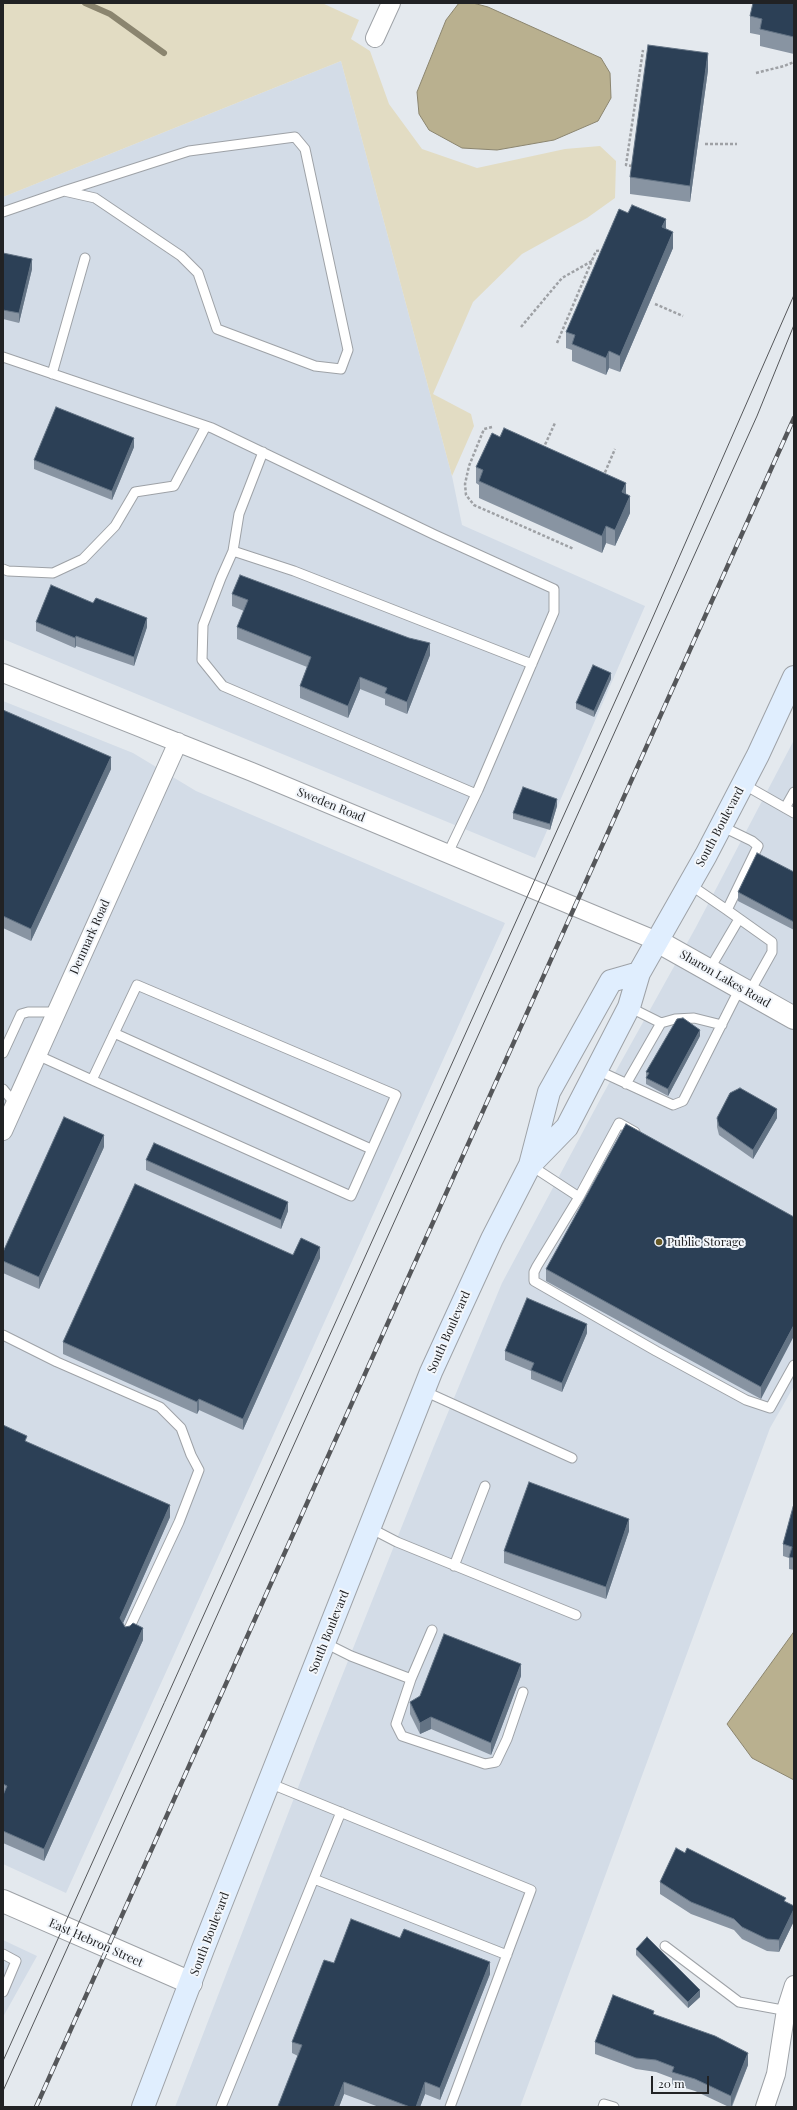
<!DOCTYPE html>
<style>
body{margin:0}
#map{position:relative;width:797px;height:2110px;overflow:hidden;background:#e4e9ee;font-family:"Playfair Display",serif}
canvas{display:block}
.frame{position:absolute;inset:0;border:4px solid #212224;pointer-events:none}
.scale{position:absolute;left:651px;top:2076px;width:58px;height:18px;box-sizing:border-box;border:2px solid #212224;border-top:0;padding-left:5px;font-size:12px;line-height:14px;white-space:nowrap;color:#212224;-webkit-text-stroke:3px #f2f6fb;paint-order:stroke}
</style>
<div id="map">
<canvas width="797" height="2110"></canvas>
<div class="frame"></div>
<div class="scale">20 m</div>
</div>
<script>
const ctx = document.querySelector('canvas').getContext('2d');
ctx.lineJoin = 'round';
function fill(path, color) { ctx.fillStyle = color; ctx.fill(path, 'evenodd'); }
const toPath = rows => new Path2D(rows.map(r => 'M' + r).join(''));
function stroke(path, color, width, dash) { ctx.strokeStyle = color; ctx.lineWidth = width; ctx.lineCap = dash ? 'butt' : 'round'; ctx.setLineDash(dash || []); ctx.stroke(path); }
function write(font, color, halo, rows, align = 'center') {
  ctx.font = font + ' "Playfair Display",serif'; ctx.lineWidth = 4; ctx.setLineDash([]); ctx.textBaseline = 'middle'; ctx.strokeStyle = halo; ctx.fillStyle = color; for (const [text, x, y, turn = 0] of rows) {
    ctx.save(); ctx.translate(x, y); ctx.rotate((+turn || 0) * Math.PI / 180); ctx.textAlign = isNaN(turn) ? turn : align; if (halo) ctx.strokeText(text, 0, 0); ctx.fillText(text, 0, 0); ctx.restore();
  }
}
const built = toPath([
 [341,61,452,476,462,525,645,606,535,858,3,639,3,197],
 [3,701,133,753,196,791,505,923,66,1893,3,1864],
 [794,740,794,1386,770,1428,520,2107,175,2107,316,1741,434,1446,502,1283,602,1096,696,927],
 [3,1940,37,1956,3,2017]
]);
const green = toPath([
 [3,3,322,3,359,20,351,39,370,51,389,104,422,149,477,168,565,149,600,146,616,161,615,198,587,218,522,254,473,302,433,394,471,414,474,426,452,476,341,61,3,197]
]);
const water = toPath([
 [459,3,473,3,488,7,601,58,610,73,611,98,598,121,554,140,497,150,462,148,429,130,419,114,417,92,446,20,459,3],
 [793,1633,794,1633,794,1780,752,1758,727,1724,793,1633]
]);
const stream = toPath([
 [85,3,110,14,164,53]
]);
const path = toPath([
 [756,73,784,66,794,62],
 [705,144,737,144],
 [632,166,626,165,643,50],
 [655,304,683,316],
 [521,327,562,278,592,261],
 [557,343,596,251,604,250],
 [492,427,484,429,469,466,465,484,466,495,474,505,574,549],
 [543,449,555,423],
 [603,477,615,449]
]);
const service = toPath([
 [3,212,64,191,189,151,295,137,305,149,348,350,341,369,315,366,217,329,198,273,181,256,95,198,64,191],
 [3,357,212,428,435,535,554,589,554,612,478,790,448,853],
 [52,374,85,258],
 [233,551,239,514,263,452],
 [3,569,8,571,53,573,83,559,115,526,135,492,174,486,206,426],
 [743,784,794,813],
 [476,794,223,686,202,660,203,625,221,578,233,551,294,571,532,664],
 [785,808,794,792],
 [721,826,752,841,758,846,727,910,772,942,772,952,749,993],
 [689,884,727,910],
 [709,970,739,919],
 [629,1007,661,1023],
 [114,1033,371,1149],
 [3,1053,21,1014,28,1012,57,1012],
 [37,1055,92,1080,351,1196,396,1095,137,985,92,1080],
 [597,1070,673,1105,683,1101,740,988],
 [626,1084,661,1023,675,1019,694,1018,722,1025],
 [3,1089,15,1104],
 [635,1132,619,1123,579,1197,537,1266,534,1272,534,1281,656,1351,746,1400,770,1408,794,1365],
 [530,1165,579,1197],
 [3,1335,57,1362,160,1407,181,1428,191,1455,199,1470,179,1522,127,1633],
 [424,1391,572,1458],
 [370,1528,397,1542,576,1615],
 [454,1566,485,1486],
 [325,1643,351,1656,411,1679,396,1724,402,1736,485,1764,496,1762,507,1739,523,1692],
 [411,1679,432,1630],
 [269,1783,531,1890,450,2107],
 [314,1879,507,1955],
 [665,1946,739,2002,788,2011],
 [3,1954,16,1961,3,1992],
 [221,2107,341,1812],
 [603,2107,604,2104,614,2107]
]);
const minor = toPath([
 [375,38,391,3],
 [3,673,252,772,657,941],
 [3,1131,178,742],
 [765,2107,776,2074,786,2010,794,1985]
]);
const tertiary = toPath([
 [657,941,794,1018],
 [3,1901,191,1983]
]);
const secondary = toPath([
 [531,1164,567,1127,629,1007,639,973,706,855,758,755,794,677],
 [143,2107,203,1949,431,1372,492,1239,530,1165,549,1092,611,981,639,973]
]);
const tram = toPath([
 [3,2061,649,626,794,295],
 [3,2091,757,416,794,325]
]);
const rail = toPath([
 [36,2107,794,418]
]);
const wall = toPath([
 [794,3,794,54,760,46,760,35,750,33,750,16],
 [708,70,690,202,630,194,630,177],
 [666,229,673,248,620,372,609,368,606,375,572,361,572,350,566,348,566,332],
 [3,253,32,269,19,323,3,319],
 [134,447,112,500,34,469,34,460],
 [476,467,626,494,630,513,615,546,606,543,602,553,479,498,479,485,476,483],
 [232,594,430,655,407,714,385,705,385,699,360,689,348,718,300,698,300,686,307,667,237,639,237,627,244,611,232,606],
 [36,622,147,627,134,666,76,646,75,648,36,631],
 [611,679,594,717,576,709,576,703],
 [3,710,111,769,31,941,3,928],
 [557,806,550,830,513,819,513,813],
 [794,872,794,930,738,901,738,892],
 [700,1036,668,1096,646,1084,646,1072],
 [717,1118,777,1118,753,1159,719,1135,717,1127],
 [104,1147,39,1289,3,1273,3,1252],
 [146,1160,288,1211,281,1229,146,1170],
 [794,1217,761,1399,546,1281,546,1269],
 [293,1255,320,1258,243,1430,199,1410,197,1414,63,1354,63,1342],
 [587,1333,562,1392,531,1379,531,1371,505,1360,505,1351],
 [3,1425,27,1442,170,1517,123,1623,125,1627,143,1640,44,1861,3,1843],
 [794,1442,794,1451,793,1451,793,1445],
 [794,1508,794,1570,789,1569,789,1558,783,1556,783,1544],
 [629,1531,606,1599,504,1563,504,1551],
 [521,1676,491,1755,431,1729,420,1734,410,1714,410,1702],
 [660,1882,786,1902,794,1906,794,1921,779,1952,767,1951,742,1939,734,1930,691,1914,660,1894],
 [636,1949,700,1997,688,2008,636,1955],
 [334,1963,490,1974,440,2100,425,2094,420,2107,379,2107,344,2094,339,2107,278,2107,298,2056,292,2053,292,2042],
 [654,2014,748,2065,732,2107,729,2107,695,2091,672,2084,672,2078,656,2072,636,2069,595,2054,595,2042]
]);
const shadedWall = toPath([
 [708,53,708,70,690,202,690,186],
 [666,219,666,236,662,227],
 [673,232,673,248,620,372,620,356],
 [32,259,32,269,19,323,19,313],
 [609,351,609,368,606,375,606,358],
 [134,438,134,447,112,500,112,491],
 [626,483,626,500,622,492],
 [630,496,630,513,615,546,615,530],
 [606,526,606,543,602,553,602,536],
 [147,618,147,627,134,666,134,657],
 [76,636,76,646,75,648,75,638],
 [430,643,430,655,407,714,407,702],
 [611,673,611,679,594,717,594,711],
 [360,677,360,689,348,718,348,706],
 [111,757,111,769,31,941,31,929],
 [557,799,557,806,550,830,550,824],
 [700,1030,700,1036,668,1096,668,1089],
 [777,1109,777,1118,753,1159,753,1150],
 [104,1135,104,1147,39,1289,39,1277],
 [288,1202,288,1211,281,1229,281,1220],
 [320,1247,320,1258,243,1430,243,1419],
 [587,1324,587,1333,562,1392,562,1383],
 [794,1325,794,1336,761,1399,761,1387],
 [199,1399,199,1410,197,1414,197,1402],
 [170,1505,170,1517,120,1630,120,1618],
 [629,1519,629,1531,606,1599,606,1587],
 [143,1628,143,1640,44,1861,44,1849],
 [521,1664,521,1676,491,1755,491,1743],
 [431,1717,431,1729,420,1734,420,1723],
 [794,1909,794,1921,779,1952,779,1940],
 [490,1962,490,1974,440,2100,440,2088],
 [700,1990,700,1997,688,2008,688,2002],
 [748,2053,748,2065,731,2107,731,2096],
 [344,2082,344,2094,339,2107,334,2107],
 [425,2082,425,2094,420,2107,416,2107]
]);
const building = toPath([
 [753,3,794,3,794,37,760,29,762,19,750,16,753,3],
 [648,45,708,53,690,186,630,177,648,45],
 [632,205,666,219,662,227,673,232,620,356,609,351,606,358,572,344,575,335,566,332,619,209,628,213,632,205],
 [3,253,32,259,19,313,3,310,3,253],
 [56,407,134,438,112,491,34,460,56,407],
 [504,428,626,483,622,492,630,496,615,530,606,526,602,536,479,481,483,470,476,467,492,433,500,437,504,428],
 [240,575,409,638,430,643,407,702,385,693,387,688,360,677,348,706,300,686,311,657,237,627,248,600,232,594,240,575],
 [51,585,93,603,96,598,147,618,134,657,76,636,75,638,36,622,51,585],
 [593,665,611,673,594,711,576,703,593,665],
 [3,710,111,757,31,929,3,916,3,710],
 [523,787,557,799,550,824,513,813,523,787],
 [757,853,794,872,794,922,738,892,757,853],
 [683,1018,700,1030,668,1089,646,1078,649,1073,646,1072,677,1019,683,1018],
 [740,1088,777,1109,753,1150,719,1126,717,1118,730,1093,740,1088],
 [64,1117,104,1135,39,1277,3,1261,3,1252,64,1117],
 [626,1124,794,1217,794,1325,761,1387,546,1269,626,1124],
 [154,1143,288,1202,281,1220,146,1160,154,1143],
 [135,1184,293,1255,301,1238,320,1247,243,1419,199,1399,197,1402,63,1342,135,1184],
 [527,1298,587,1324,562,1383,531,1370,534,1363,505,1351,527,1298],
 [3,1425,27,1436,25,1441,170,1505,120,1618,125,1627,130,1626,133,1623,143,1628,44,1849,3,1831,3,1795,7,1786,3,1784,3,1425],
 [529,1482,629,1519,606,1587,504,1551,529,1482],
 [793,1507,794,1508,794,1558,789,1557,792,1547,783,1544,793,1507],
 [444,1634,521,1664,491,1743,431,1717,420,1723,410,1702,420,1696,444,1634],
 [676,1848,685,1853,687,1848,786,1898,784,1901,794,1906,794,1909,779,1940,767,1939,742,1927,734,1919,691,1902,660,1882,676,1848],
 [351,1919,400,1938,404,1929,490,1962,440,2088,425,2082,416,2107,410,2107,344,2082,334,2107,282,2107,278,2106,302,2045,292,2042,324,1960,334,1963,351,1919],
 [647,1937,700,1990,688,2002,636,1949,647,1937],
 [613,1995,654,2011,653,2014,715,2036,748,2053,731,2096,695,2079,672,2072,674,2067,656,2060,636,2058,595,2042,613,1995]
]);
const markers = [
 [659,1242,4,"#655825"]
];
const streetNames = [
 ["Sweden Road",331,805,22],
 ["South Boulevard",720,827,-62],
 ["Denmark Road",90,937,-66],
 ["Sharon Lakes Road",725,979,30],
 ["South Boulevard",449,1332,-66],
 ["South Boulevard",329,1632,-68],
 ["South Boulevard",210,1934,-69],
 ["East Hebron Street",96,1943,24]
];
const poiNames = [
 ["Public Storage",667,1242]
];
fill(built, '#d3dce7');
fill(green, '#e2dcc3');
fill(water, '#b9b08f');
stroke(water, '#8b856f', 1);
stroke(stream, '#8b856f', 6);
stroke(service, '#9ea2a7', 11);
stroke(minor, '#9ea2a7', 20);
stroke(tertiary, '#9ea2a7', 24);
stroke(secondary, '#9ea2a7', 24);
stroke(path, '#9ea1a5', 2.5, [3, 2]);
stroke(service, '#fff', 9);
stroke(minor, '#fff', 18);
stroke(tertiary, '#fff', 22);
stroke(secondary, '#e0eefe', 22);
stroke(tram, '#55575a', 1);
stroke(rail, '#55575a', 4.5);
stroke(rail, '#f2f6fb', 3, [9]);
fill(wall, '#8894a2');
fill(shadedWall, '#637384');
fill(building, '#2c4056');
stroke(building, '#637384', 1);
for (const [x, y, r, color] of markers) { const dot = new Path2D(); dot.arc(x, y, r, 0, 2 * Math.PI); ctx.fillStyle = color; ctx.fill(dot); stroke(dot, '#f2f6fb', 1.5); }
write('12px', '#212224', '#f2f6fb', streetNames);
write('12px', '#212224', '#f2f6fb', poiNames, 'left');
</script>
